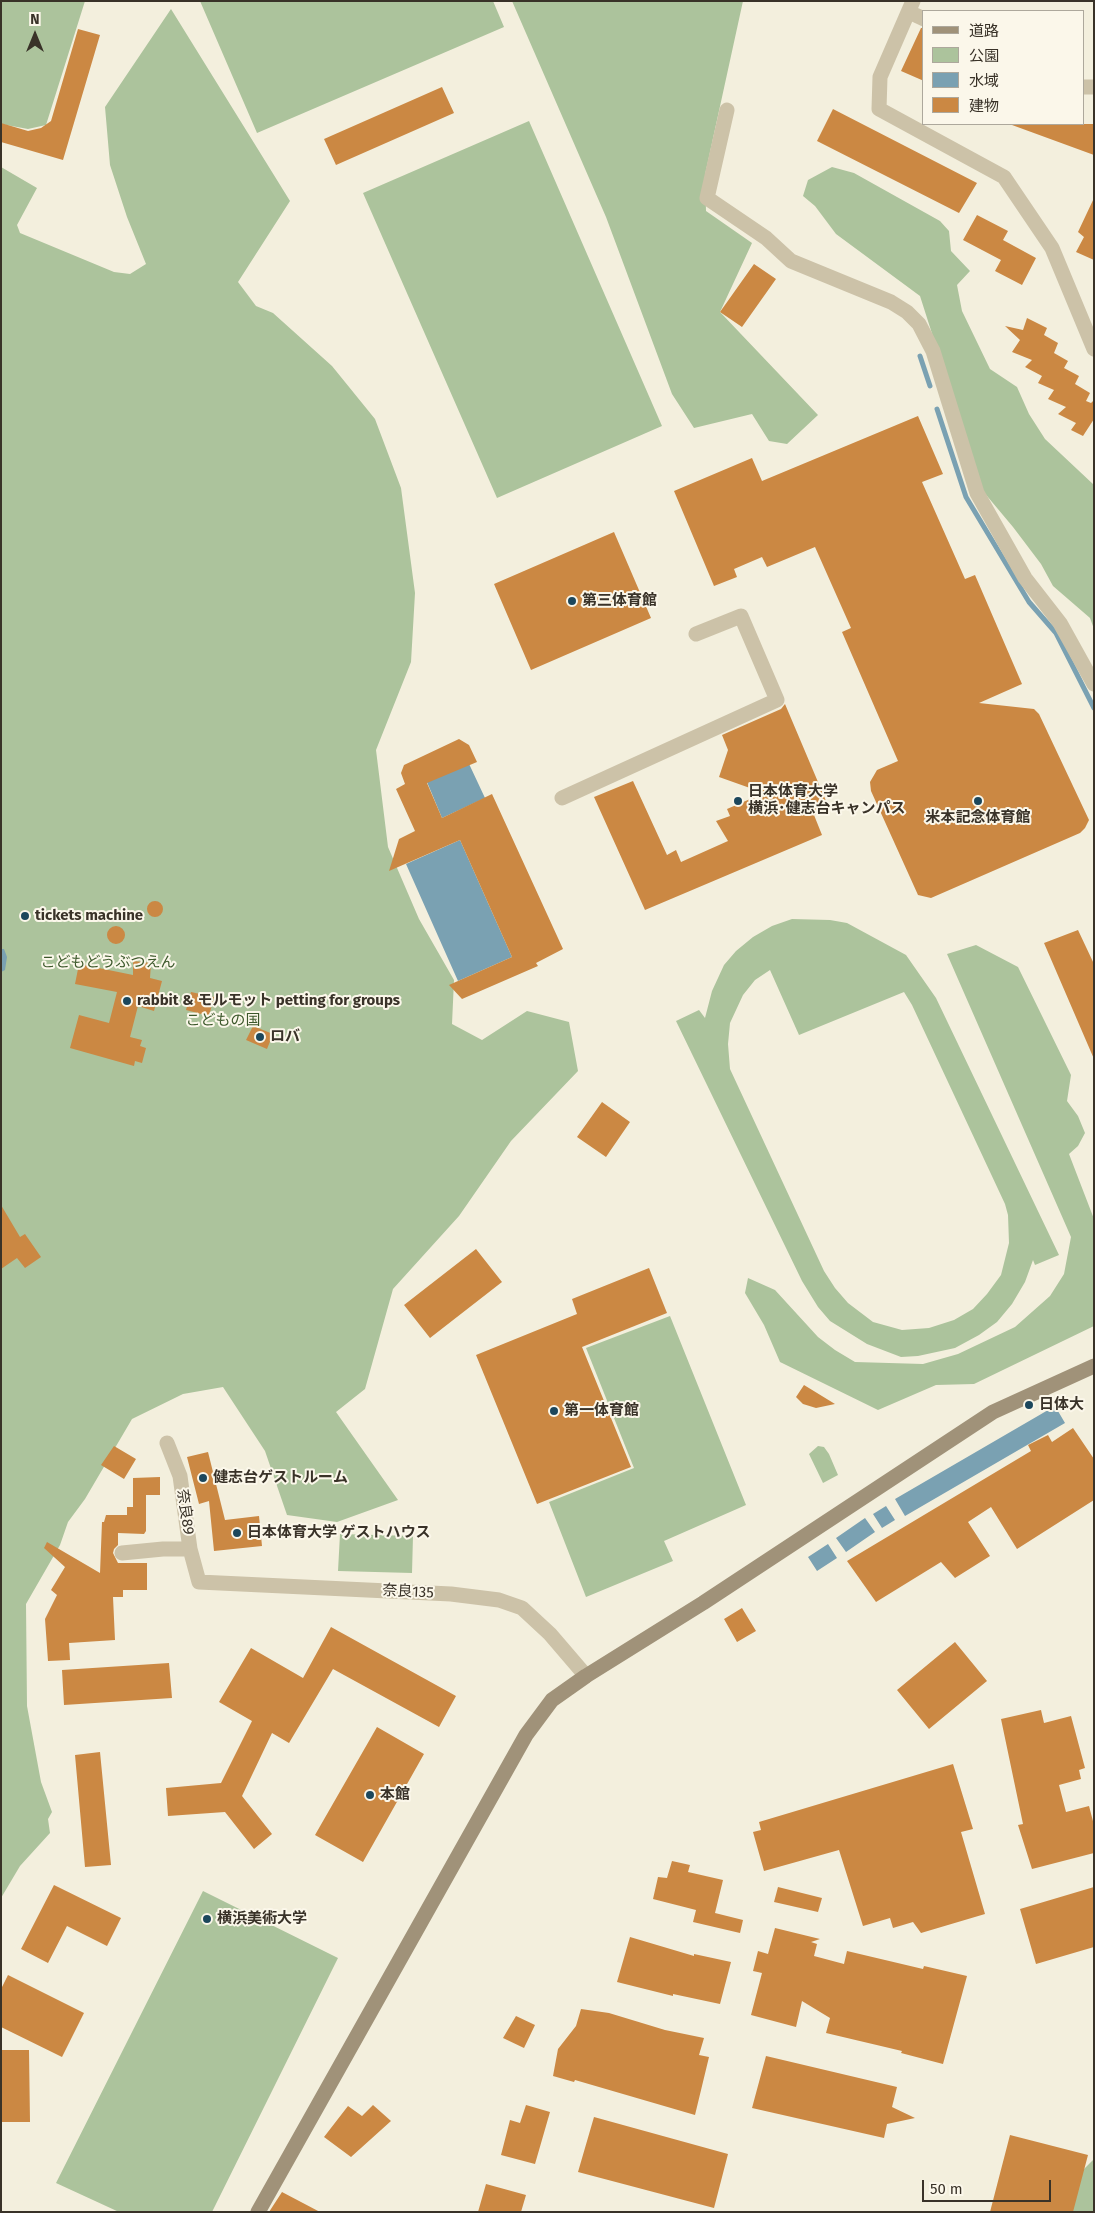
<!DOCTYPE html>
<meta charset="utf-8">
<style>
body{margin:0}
#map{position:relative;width:1095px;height:2213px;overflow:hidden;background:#f3efdd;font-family:"Fira Sans","Noto Sans JP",sans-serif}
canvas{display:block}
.frame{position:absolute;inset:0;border:2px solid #393228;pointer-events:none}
.legend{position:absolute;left:922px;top:10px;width:162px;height:115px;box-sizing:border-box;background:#fbf7ea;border:1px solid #ada89c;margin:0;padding:6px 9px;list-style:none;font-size:15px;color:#393228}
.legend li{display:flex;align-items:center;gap:10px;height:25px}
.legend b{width:25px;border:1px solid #ada89c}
.north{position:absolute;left:10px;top:10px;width:50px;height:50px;-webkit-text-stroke:4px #fbf7ea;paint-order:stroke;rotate:0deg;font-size:14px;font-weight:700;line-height:20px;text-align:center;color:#393228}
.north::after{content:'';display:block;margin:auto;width:18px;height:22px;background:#393228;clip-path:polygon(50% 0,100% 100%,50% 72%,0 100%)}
.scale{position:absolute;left:922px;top:2180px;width:129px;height:22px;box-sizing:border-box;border:2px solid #393228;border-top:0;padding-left:6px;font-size:15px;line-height:18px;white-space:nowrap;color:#393228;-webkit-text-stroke:4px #fbf7ea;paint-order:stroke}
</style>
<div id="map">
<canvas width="1095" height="2213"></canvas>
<div class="frame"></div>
<ul class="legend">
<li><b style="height:6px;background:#a09279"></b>道路</li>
<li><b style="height:14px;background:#acc39c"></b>公園</li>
<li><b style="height:14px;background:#7aa1b2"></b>水域</li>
<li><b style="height:14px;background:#cb8843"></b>建物</li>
</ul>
<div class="north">N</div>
<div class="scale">50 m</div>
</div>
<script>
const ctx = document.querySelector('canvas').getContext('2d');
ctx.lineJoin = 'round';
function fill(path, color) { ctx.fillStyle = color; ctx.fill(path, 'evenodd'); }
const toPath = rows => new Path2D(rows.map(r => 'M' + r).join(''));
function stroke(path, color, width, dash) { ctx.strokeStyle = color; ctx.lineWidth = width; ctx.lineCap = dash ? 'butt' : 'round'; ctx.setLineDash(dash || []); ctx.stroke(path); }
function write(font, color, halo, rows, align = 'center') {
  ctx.font = font + ' "Fira Sans","Noto Sans JP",sans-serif'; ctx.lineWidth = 4; ctx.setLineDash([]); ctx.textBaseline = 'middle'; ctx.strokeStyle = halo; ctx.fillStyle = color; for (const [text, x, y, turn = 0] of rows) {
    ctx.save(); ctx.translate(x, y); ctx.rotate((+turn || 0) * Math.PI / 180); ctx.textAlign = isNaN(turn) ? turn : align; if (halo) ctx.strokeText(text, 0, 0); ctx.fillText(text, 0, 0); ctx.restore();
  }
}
const green = toPath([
 [1,1,85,1,46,125,28,129,1,124],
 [200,1,493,1,504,27,257,133],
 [512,1,743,1,705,175,706,211,752,243,720,312,818,415,787,444,769,441,752,414,694,428,672,394,606,217],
 [171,9,290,201,238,282,256,306,273,313,332,366,375,419,401,488,415,593,411,662,376,750,388,847,419,919,454,980,452,1024,482,1040,527,1011,569,1022,578,1071,511,1141,459,1216,393,1289,365,1389,336,1412,398,1500,337,1522,287,1515,265,1451,223,1387,183,1394,132,1419,85,1499,68,1522,60,1545,26,1604,27,1706,41,1782,52,1812,48,1819,50,1833,20,1866,1,1898,1,167,37,188,17,225,20,233,114,272,130,274,146,264,127,217,110,165,105,107],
 [529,121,662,426,497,498,363,193],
 [832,167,854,173,940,221,949,231,951,251,970,271,957,285,962,311,990,369,1017,387,1029,414,1045,439,1094,485,1094,629,1090,618,1053,586,1041,564,1013,527,982,490,920,296,836,234,815,206,803,196,808,180],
 [792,919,830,920,847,923,906,955,936,998,1059,1255,1035,1265,1033,1260,1025,1282,1012,1304,997,1322,979,1335,955,1348,918,1356,901,1357,867,1344,830,1321,818,1307,802,1281,676,1021,699,1010,705,1018,712,991,724,965,736,951,753,937,772,926],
 [770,970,799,1035,904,992,912,1005,1005,1204,1008,1215,1009,1243,1001,1275,987,1294,973,1309,954,1320,929,1328,902,1330,873,1322,848,1303,835,1288,824,1271,730,1069,728,1044,730,1023,743,995,755,980],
 [976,945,1018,967,1071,1075,1067,1101,1078,1116,1085,1133,1078,1146,1069,1154,1094,1219,1094,1326,974,1384,936,1385,878,1410,780,1362,764,1325,745,1293,748,1278,775,1290,818,1337,835,1350,855,1362,923,1364,958,1354,1015,1327,1050,1296,1064,1274,1071,1237,947,954],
 [670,1316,746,1505,664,1541,673,1561,586,1597,549,1502,634,1468,586,1348],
 [818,1446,824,1447,829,1454,838,1475,823,1483,809,1454],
 [340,1534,413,1536,412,1573,338,1571],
 [203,1891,338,1958,212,2212,119,2212,56,2183],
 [1094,2159,1094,2212,1060,2212,1071,2182]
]);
const water = toPath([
 [463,751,485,798,442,818,422,770],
 [460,840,512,957,458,981,406,864],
 [1,949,4,949,7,957,5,970,1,972],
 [1055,1406,1065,1423,905,1516,895,1499],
 [886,1506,895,1520,882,1528,873,1514],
 [865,1518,875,1532,846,1552,836,1538],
 [828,1544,837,1558,817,1571,808,1557]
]);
const stream = toPath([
 [920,356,930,386],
 [937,409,966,497,1029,602,1056,633,1094,708]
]);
const building = toPath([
 [921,28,924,28,924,81,901,71],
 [78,29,100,35,63,160,1,142,1,123,28,131,41,128,51,121],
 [442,87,454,113,336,165,324,139],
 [833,109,977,183,959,213,817,141],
 [1012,124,1094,124,1094,155,1012,125],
 [1094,198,1094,260,1076,252,1084,237,1078,232],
 [977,215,1008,231,1003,240,1036,258,1022,285,995,271,1001,260,963,240],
 [754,264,776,279,742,327,720,312],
 [1027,318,1047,328,1044,335,1058,343,1054,353,1068,361,1064,368,1079,376,1075,384,1090,393,1086,401,1091,403,1094,400,1094,419,1083,436,1071,430,1076,423,1058,414,1066,407,1048,399,1054,390,1038,383,1042,376,1025,367,1032,360,1012,352,1020,340,1005,326,1023,330],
 [918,416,943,474,922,482,965,579,975,575,1022,684,979,703,1034,709,1039,714,1089,820,1085,828,1080,833,931,898,918,895,871,791,870,782,877,770,898,761,842,632,851,628,815,547,767,567,762,557,734,569,737,577,714,586,674,491,752,458,762,481],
 [614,532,651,618,531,670,494,584],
 [785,704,829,808,814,815,822,835,645,910,594,797,633,781,667,855,676,850,681,862,728,841,716,821,730,816,727,809,764,793,719,777,728,750,722,735,781,709],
 [459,739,469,745,477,762,427,783,442,818,492,794,563,949,536,963,538,966,462,999,449,985,512,957,460,840,389,871,399,839,415,831,396,789,405,784,401,773,404,765],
 '147 909a8 8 0 1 1 16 0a8 8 0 1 1-16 0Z',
 '107 935a9 9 0 1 1 18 0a9 9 0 1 1-18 0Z',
 [1078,930,1094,964,1094,1059,1044,943],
 [133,961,151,963,150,978,162,981,154,1011,138,1006,130,1037,142,1040,140,1046,146,1048,142,1063,135,1061,134,1066,70,1048,79,1015,109,1023,117,992,75,984,79,964,133,975],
 [191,992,214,997,209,1016,186,1010],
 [253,1026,273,1034,267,1049,246,1040],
 [602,1102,630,1122,606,1157,577,1137],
 [1,1205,20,1237,25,1234,41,1257,25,1268,17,1258,1,1269],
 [476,1249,502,1282,430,1338,404,1305],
 [649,1268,667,1313,582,1347,631,1467,537,1504,476,1355,577,1314,572,1299],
 [804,1385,835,1404,816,1408,803,1404,796,1397],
 [1073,1428,1094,1459,1094,1500,1017,1549,991,1507,968,1522,990,1556,955,1578,941,1562,876,1602,847,1561,1031,1451,1028,1445,1048,1435,1052,1442],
 [114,1446,136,1459,124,1479,101,1465],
 [208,1452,225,1520,259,1516,262,1546,214,1551,209,1501,199,1504,187,1457],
 [160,1477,160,1495,146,1495,146,1531,144,1534,118,1533,118,1545,114,1549,113,1553,118,1563,147,1563,147,1590,123,1590,123,1597,113,1597,115,1640,69,1643,70,1660,48,1661,45,1619,57,1595,51,1590,65,1567,44,1548,47,1542,100,1573,102,1522,104,1522,106,1515,127,1515,127,1507,133,1507,133,1478],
 [742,1608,756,1631,737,1642,724,1619],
 [331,1627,456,1696,439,1727,333,1669,289,1743,272,1733,242,1796,272,1834,254,1849,225,1812,168,1816,166,1788,221,1783,252,1721,219,1702,251,1648,303,1678],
 [955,1642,987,1681,929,1729,897,1690],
 [169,1663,172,1698,64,1705,62,1670],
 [1041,1710,1044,1723,1071,1716,1085,1768,1079,1770,1081,1779,1059,1785,1066,1812,1089,1806,1094,1825,1094,1853,1032,1869,1018,1825,1023,1824,1001,1719],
 [377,1727,424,1754,363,1862,315,1835],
 [100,1752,111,1865,85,1867,75,1755],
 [953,1764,973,1829,961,1832,985,1914,921,1933,913,1922,893,1928,890,1918,863,1926,839,1850,764,1871,753,1832,761,1830,759,1822],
 [672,1861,690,1865,688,1872,723,1880,715,1913,743,1920,740,1933,693,1922,696,1910,653,1899,658,1877,667,1878],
 [54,1885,121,1918,107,1946,67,1926,48,1963,21,1949],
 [778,1887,822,1898,818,1912,774,1902],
 [1094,1887,1094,1947,1036,1964,1020,1909],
 [775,1928,820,1939,811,1942,817,1944,814,1956,844,1964,847,1951,923,1969,924,1966,967,1976,943,2064,901,2053,902,2051,826,2033,830,2018,802,2001,796,2027,751,2015,762,1973,753,1971,758,1951,768,1954],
 [630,1937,694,1956,694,1954,731,1962,720,2004,673,1994,673,1996,617,1982],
 [8,1975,84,2013,62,2057,1,2027,1,1989],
 [581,2009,609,2013,665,2030,704,2038,699,2055,709,2057,695,2115,575,2080,574,2082,553,2076,558,2049,576,2026],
 [516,2016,535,2025,524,2048,503,2038],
 [1,2050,29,2050,30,2122,1,2122],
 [766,2056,897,2087,892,2107,915,2118,887,2124,884,2138,752,2108],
 [373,2105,391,2121,351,2157,324,2137,348,2106,362,2116],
 [526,2105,550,2112,535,2164,501,2155,510,2120,520,2123],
 [594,2117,728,2154,714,2208,578,2172],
 [1010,2135,1088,2155,1073,2212,990,2212],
 [486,2184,526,2195,521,2212,478,2212],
 [282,2192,320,2212,269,2212]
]);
const street = toPath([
 [913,1,880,77,879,109,1004,177,1052,248,1094,349],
 [909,12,924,19],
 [1084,87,1094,87],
 [727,110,707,198,766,238,791,261,891,302,907,312,919,324,933,351,977,493,1025,578,1060,623,1094,684],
 [562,798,777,700,741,616,696,634],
 [167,1443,180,1476,190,1549,199,1582,451,1594,499,1600,522,1608,550,1634,586,1676],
 [122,1553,163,1549,190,1549]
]);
const secondary = toPath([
 [258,2212,526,1735,552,1700,586,1676,703,1603,993,1412,1094,1366]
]);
const markers = [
 [572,601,5,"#1c475c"],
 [738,801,5,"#1c475c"],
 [978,801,5,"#1c475c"],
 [25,916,5,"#1c475c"],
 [127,1001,5,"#1c475c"],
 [260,1037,5,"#1c475c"],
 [1029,1405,5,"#1c475c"],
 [554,1411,5,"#1c475c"],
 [203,1478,5,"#1c475c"],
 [237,1533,5,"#1c475c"],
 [370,1795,5,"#1c475c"],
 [207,1919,5,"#1c475c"]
];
const poiNames = [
 ["第三体育館",582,601],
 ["日本体育大学",748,792],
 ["横浜･健志台キャンパス",748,809],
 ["米本記念体育館",978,818,"center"],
 ["tickets machine",35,916],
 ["rabbit & モルモット petting for groups",137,1001],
 ["ロバ",270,1037],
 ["日体大",1039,1405],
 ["第一体育館",564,1411],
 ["健志台ゲストルーム",213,1478],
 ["日本体育大学 ゲストハウス",247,1533],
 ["本館",380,1795],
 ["横浜美術大学",217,1919]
];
const parkNames = [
 ["こどもどうぶつえん",108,963],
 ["こどもの国",223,1021]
];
const streetNames = [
 ["奈良89",185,1512,82],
 ["奈良135",408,1592,3]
];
fill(green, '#acc39c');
fill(water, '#7aa1b2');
stroke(stream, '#7aa1b2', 5);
fill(building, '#cb8843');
stroke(street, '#ccc2a8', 15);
stroke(secondary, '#a09279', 15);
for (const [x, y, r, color] of markers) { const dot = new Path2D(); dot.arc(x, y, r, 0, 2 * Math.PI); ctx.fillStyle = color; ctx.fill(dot); stroke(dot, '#fbf7ea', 2); }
write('bold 15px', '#393228', '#fbf7ea', poiNames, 'left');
write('15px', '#3c582b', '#fbf7ea', parkNames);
write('15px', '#393228', '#fbf7ea', streetNames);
</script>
